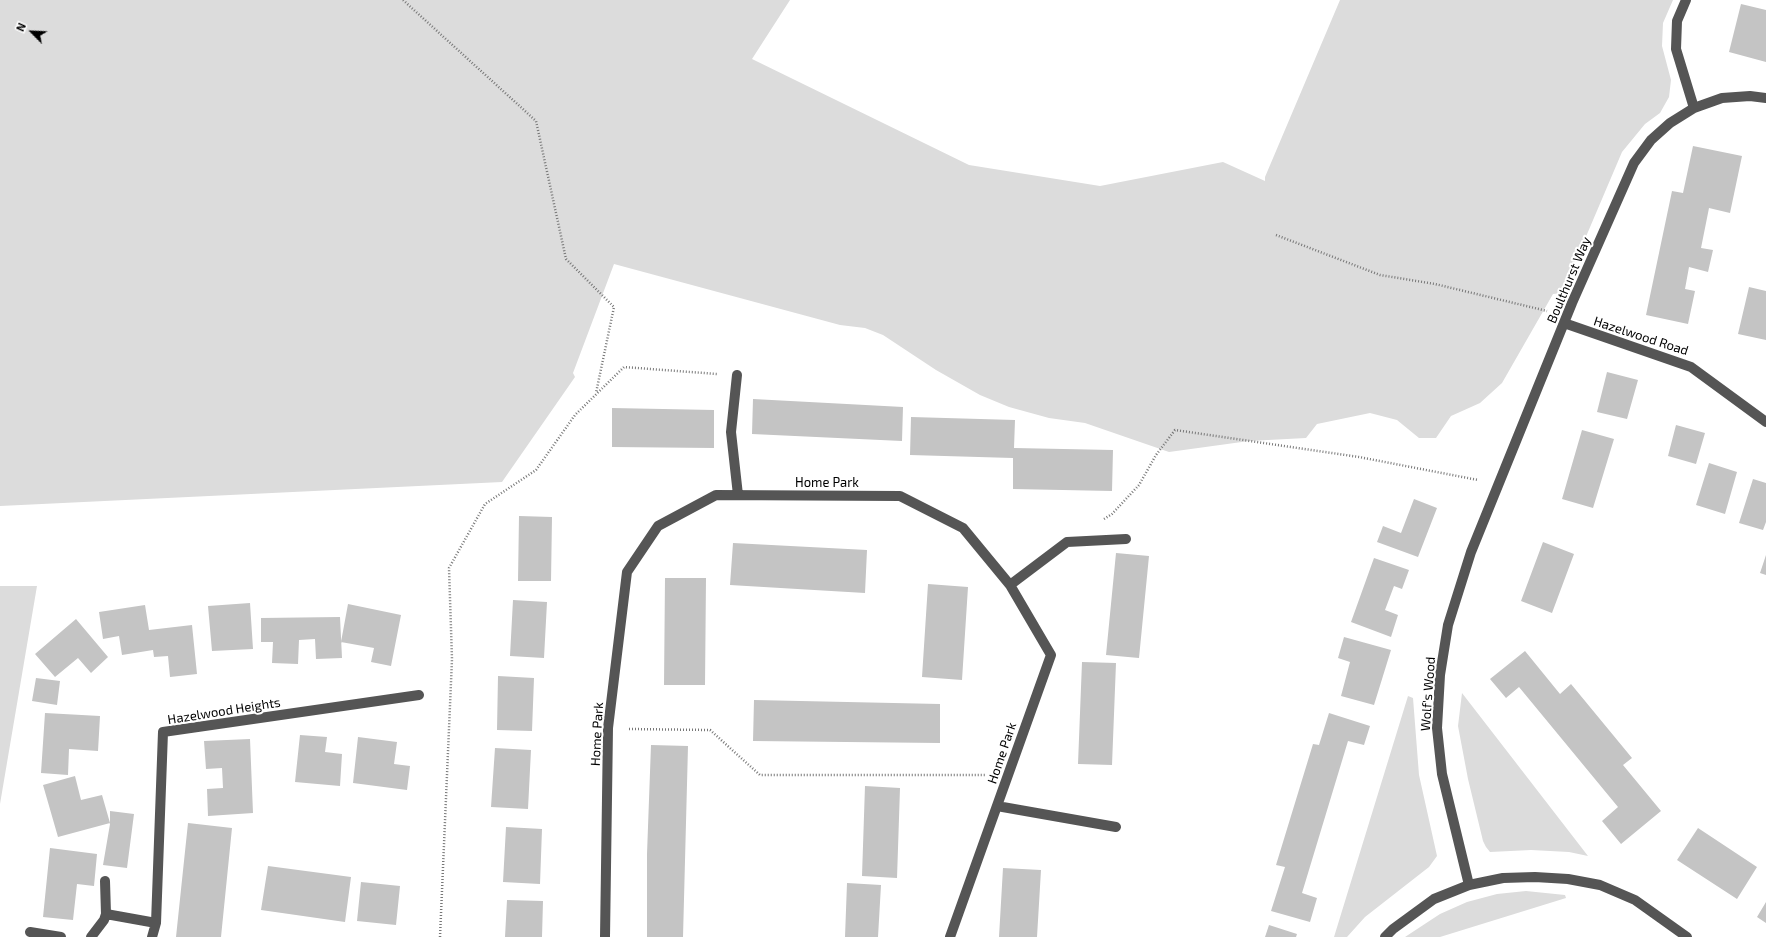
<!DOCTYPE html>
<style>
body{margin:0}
#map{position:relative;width:1766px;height:937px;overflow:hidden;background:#fff;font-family:"Exo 2",sans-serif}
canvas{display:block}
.north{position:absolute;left:12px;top:12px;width:40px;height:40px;-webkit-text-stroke:3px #fff;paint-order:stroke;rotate:294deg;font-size:11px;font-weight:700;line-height:16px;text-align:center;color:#000}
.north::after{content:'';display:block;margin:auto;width:14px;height:18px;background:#000;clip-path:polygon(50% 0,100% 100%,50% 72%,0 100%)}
</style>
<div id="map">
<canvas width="1766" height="937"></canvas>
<div class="north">N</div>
</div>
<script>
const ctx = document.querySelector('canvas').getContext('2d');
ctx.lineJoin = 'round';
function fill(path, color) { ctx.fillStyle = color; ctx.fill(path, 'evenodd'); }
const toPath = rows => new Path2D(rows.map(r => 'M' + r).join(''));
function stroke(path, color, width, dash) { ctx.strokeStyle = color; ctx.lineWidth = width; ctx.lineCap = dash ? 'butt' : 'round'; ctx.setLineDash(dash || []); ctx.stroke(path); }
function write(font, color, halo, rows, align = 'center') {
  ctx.font = font + ' "Exo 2",sans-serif'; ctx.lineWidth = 4; ctx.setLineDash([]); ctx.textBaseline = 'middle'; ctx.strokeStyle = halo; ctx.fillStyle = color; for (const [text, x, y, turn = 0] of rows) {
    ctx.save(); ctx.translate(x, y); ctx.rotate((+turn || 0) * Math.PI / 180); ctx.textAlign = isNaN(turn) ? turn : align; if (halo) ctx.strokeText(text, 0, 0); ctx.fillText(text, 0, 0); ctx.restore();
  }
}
const green = toPath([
 [0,0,790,0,752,59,969,165,1100,186,1223,162,1265,181,1265,177,1340,0,1673,0,1663,23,1662,46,1671,80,1669,97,1660,113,1645,124,1622,152,1562,293,1553,294,1502,383,1480,403,1451,416,1436,438,1419,438,1397,420,1370,413,1317,424,1306,438,1249,441,1169,452,1085,423,1049,418,1009,407,980,395,936,370,883,335,865,328,840,325,614,264,573,373,575,377,502,482,0,506],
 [0,586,37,586,0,804],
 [1462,693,1588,856,1569,852,1531,850,1490,852,1486,847,1483,841,1468,779,1458,726],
 [1408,696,1413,698,1419,775,1437,856,1429,867,1365,917,1347,937,1334,937],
 [1526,891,1565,895,1566,898,1440,937,1405,937,1440,914,1467,902,1497,894]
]);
const building = toPath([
 [1741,4,1766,10,1766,62,1729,52],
 [1693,146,1742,156,1730,213,1709,208,1701,248,1713,250,1708,272,1689,267,1685,289,1695,291,1688,324,1646,315,1672,191,1683,193],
 [1749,287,1766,291,1766,340,1738,334],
 [1607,372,1638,380,1627,419,1597,412],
 [753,399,903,407,902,441,752,434],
 [612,408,714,410,714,448,612,447],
 [911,417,1015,420,1014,448,1113,450,1112,491,1013,489,1013,458,910,455],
 [1676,425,1705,433,1696,464,1668,456],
 [1582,430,1614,439,1593,508,1562,499],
 [1709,463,1737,472,1725,514,1696,505],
 [1753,479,1766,483,1766,522,1763,530,1739,523],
 [1414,499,1437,508,1418,557,1377,542,1383,526,1401,533],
 [519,516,552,517,551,581,518,581],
 [1543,542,1574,554,1552,613,1521,601],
 [733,543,867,550,865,593,730,585],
 [1116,553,1149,556,1139,658,1106,655],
 [1766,555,1766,575,1760,573],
 [1374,558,1409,570,1402,589,1394,586,1385,610,1398,615,1391,637,1351,622],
 [665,578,706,578,705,685,664,685],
 [928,584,968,587,962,680,922,677],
 [513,600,547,602,544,658,510,656],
 [250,603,253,649,212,651,208,606],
 [348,604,401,615,391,666,371,662,374,648,341,642],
 [145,605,149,630,192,625,197,674,170,677,168,656,154,657,153,650,122,655,119,636,103,639,99,612],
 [340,617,342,658,316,659,315,639,299,640,298,664,272,663,273,642,261,642,261,618],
 [76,619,108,657,91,673,78,658,55,677,35,654],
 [1344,637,1391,650,1374,705,1341,696,1350,662,1338,658],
 [1525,651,1560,694,1571,684,1632,758,1623,765,1661,811,1621,844,1602,821,1618,807,1519,687,1506,698,1490,679],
 [1082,662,1116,663,1112,765,1078,764],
 [498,676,534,678,532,731,497,730],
 [36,678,60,681,57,705,32,701],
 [754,700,940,704,940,743,753,741],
 [45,713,100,716,98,751,69,749,68,775,41,773],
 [1329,713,1370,726,1364,745,1348,741,1302,893,1317,898,1310,922,1271,911,1285,867,1276,865,1313,744,1319,745],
 [300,735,327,737,325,752,342,754,340,786,295,782],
 [358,737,397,742,394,764,410,766,407,790,353,783],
 [250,739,253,813,208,816,207,789,223,788,222,768,206,769,204,741],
 [651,745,688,746,683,937,647,937,647,854],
 [495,748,531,750,528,809,491,807],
 [75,776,81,800,102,795,110,823,58,837,43,785],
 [865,786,900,788,897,878,862,876],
 [110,811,134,814,127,868,103,865,110,824],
 [188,823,232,828,221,937,176,937],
 [506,827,542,829,540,884,503,882],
 [1698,828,1757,867,1737,899,1677,860],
 [50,848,97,854,94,886,77,884,73,920,43,917],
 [268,866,351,877,345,922,261,910],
 [1003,868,1041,870,1037,937,999,937],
 [361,882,400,886,396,925,357,921],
 [847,883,881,885,878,937,845,937],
 [507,900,543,901,542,937,505,937],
 [1766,902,1766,923,1757,917],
 [1269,925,1297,934,1296,937,1265,937]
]);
const path = toPath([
 [403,0,536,121,566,259,614,307,596,393],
 [1276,235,1380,275,1435,284,1547,311],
 [1104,519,1112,514,1139,485,1156,455,1175,430,1359,457,1478,480],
 [629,729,710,730,760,775,986,775],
 [440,937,452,659,449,568,485,504,536,470,575,415,624,367,717,374]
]);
const minor = toPath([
 [1686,0,1677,21,1676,49,1694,108],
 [1564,323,1691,367,1766,422],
 [737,375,731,432,738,495],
 [1010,585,1067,542,1126,539],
 [997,806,1116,827],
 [1469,885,1442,774,1437,728,1440,675,1448,625,1471,552,1572,303,1634,163,1651,140,1670,123,1694,108,1722,98,1750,96,1766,98],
 [106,914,156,923],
 [30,932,61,937],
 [91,937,104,920,106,914,105,881],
 [152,937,156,923,163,732,419,695],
 [605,937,608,728,627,572,658,526,716,495,900,496,963,528,1010,585,1051,655,950,937],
 [1385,937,1393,929,1434,899,1469,885,1503,878,1535,877,1568,879,1600,885,1635,900,1687,937]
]);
const streetNames = [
 ["Boulthurst Way",1569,280,-67],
 ["Hazelwood Road",1641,336,18],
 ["Home Park",827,483],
 ["Wolf's Wood",1428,694,-86],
 ["Hazelwood Heights",224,711,-9],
 ["Home Park",597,734,-87],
 ["Home Park",1002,753,-71]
];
fill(green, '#dcdcdc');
fill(building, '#c4c4c4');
stroke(path, '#777', 2.5, [1, 2]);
stroke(minor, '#555', 10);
write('13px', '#000', '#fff', streetNames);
</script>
